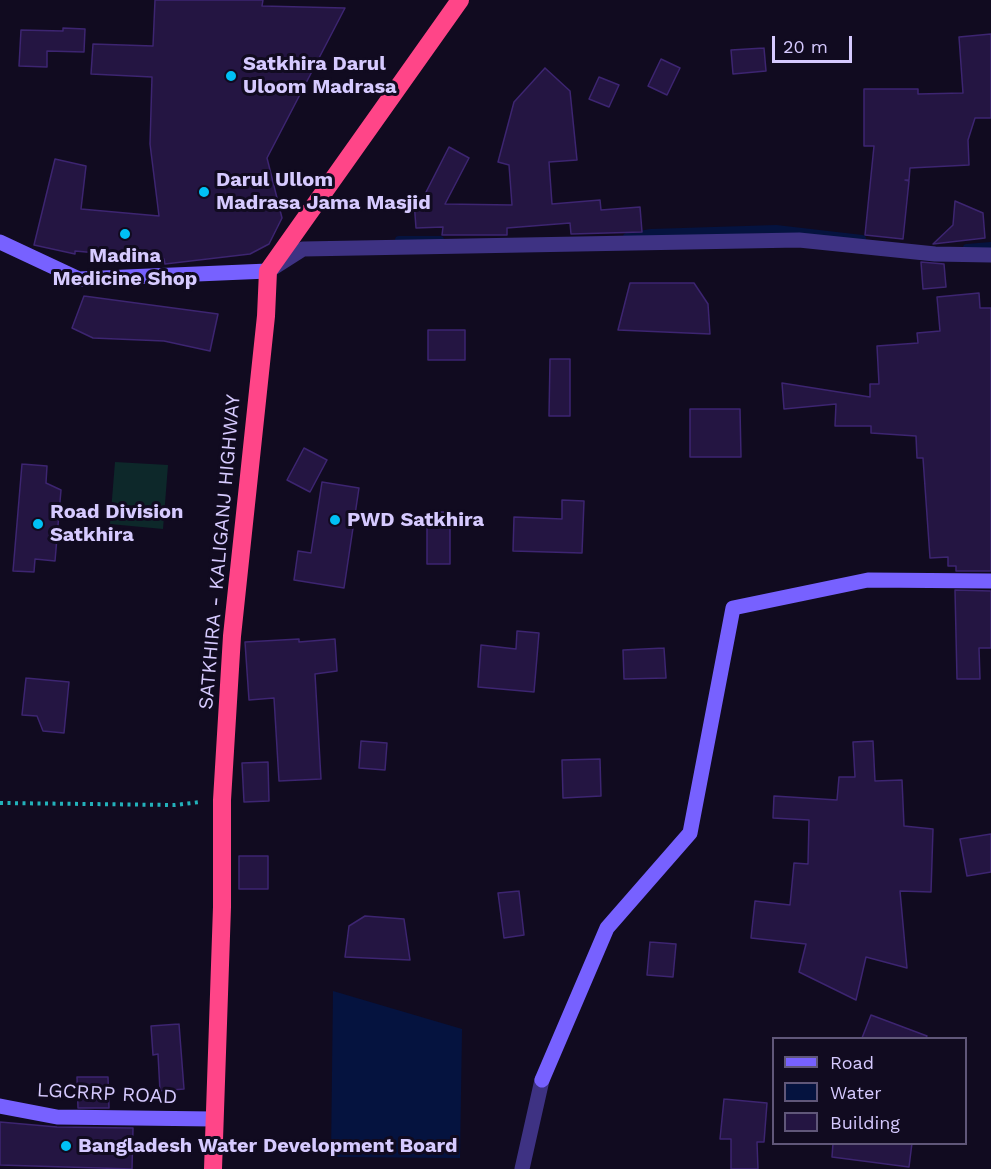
<!DOCTYPE html>
<style>
body{margin:0}
#map{position:relative;width:991px;height:1169px;overflow:hidden;background:#110b20;font-family:"Work Sans",sans-serif}
canvas{display:block}
.legend{position:absolute;left:772px;top:1037px;width:195px;height:108px;box-sizing:border-box;background:#110b20;border:2px solid #605779;margin:0;padding:8px 10px;list-style:none;font-size:18px;color:#d6caff}
.legend li{display:flex;align-items:center;gap:12px;height:30px}
.legend b{width:30px;border:2px solid #605779}
.scale{position:absolute;left:772px;top:36px;width:80px;height:27px;box-sizing:border-box;border:3px solid #d6caff;border-top:0;padding-left:8px;font-size:18px;line-height:21px;white-space:nowrap;color:#d6caff;-webkit-text-stroke:4px #110b20;paint-order:stroke}
</style>
<div id="map">
<canvas width="991" height="1169"></canvas>
<ul class="legend">
<li><b style="height:8px;background:#7761ff"></b>Road</li>
<li><b style="height:16px;background:#05133f"></b>Water</li>
<li><b style="height:16px;background:#241542"></b>Building</li>
</ul>
<div class="scale">20 m</div>
</div>
<script>
const ctx = document.querySelector('canvas').getContext('2d');
ctx.lineJoin = 'round';
function fill(path, color) { ctx.fillStyle = color; ctx.fill(path, 'evenodd'); }
const toPath = rows => new Path2D(rows.map(r => 'M' + r).join(''));
function stroke(path, color, width, dash) { ctx.strokeStyle = color; ctx.lineWidth = width; ctx.lineCap = dash ? 'butt' : 'round'; ctx.setLineDash(dash || []); ctx.stroke(path); }
function write(font, color, halo, rows, align = 'center') {
  ctx.font = font + ' "Work Sans",sans-serif'; ctx.lineWidth = 6; ctx.setLineDash([]); ctx.textBaseline = 'middle'; ctx.strokeStyle = halo; ctx.fillStyle = color; for (const [text, x, y, turn = 0] of rows) {
    ctx.save(); ctx.translate(x, y); ctx.rotate((+turn || 0) * Math.PI / 180); ctx.textAlign = isNaN(turn) ? turn : align; if (halo) ctx.strokeText(text, 0, 0); ctx.fillText(text, 0, 0); ctx.restore();
  }
}
const green = toPath([
 [115,462,168,465,163,529,110,524]
]);
const water = toPath([
 [333,991,462,1029,460,1158,331,1157]
]);
const stream = toPath([
 [627,237,651,233,776,229,862,239],
 [399,240,440,240],
 [967,248,991,246]
]);
const building = toPath([
 [155,0,263,0,262,6,345,8,267,158,282,218,269,244,250,254,165,264,164,259,75,251,75,254,34,245,55,159,86,166,81,209,159,216,150,144,152,77,91,74,93,44,153,46,155,0],
 [63,28,85,29,84,52,47,51,47,67,19,66,21,30,63,31,63,28],
 [991,34,991,118,975,118,968,140,969,165,910,168,909,180,905,180,909,181,903,239,865,235,874,146,864,146,864,89,918,89,918,94,963,93,959,37,991,34],
 [764,48,766,71,733,74,731,50,764,48],
 [661,59,680,68,667,95,648,86,661,59],
 [545,68,570,91,577,160,549,162,552,204,600,200,601,210,640,207,642,232,571,234,570,223,507,228,507,235,442,235,443,227,416,228,414,201,422,200,449,147,469,158,445,204,512,205,509,165,498,162,514,102,545,68],
 [599,77,619,85,609,107,589,99,599,77],
 [955,201,983,213,985,238,933,244,953,225,955,201],
 [921,262,944,264,946,287,923,289,921,262],
 [630,283,694,283,708,304,710,334,618,330,630,283],
 [979,293,980,308,991,308,991,571,956,571,956,566,948,566,948,557,930,558,923,458,917,458,916,436,871,433,871,426,835,426,836,404,784,409,782,383,870,397,870,384,879,384,877,346,918,343,917,333,940,331,937,297,979,293],
 [84,296,218,314,210,351,164,341,93,338,72,328,84,296],
 [428,330,465,330,465,360,428,360,428,330],
 [550,359,570,359,570,416,549,416,550,359],
 [690,409,740,409,741,457,690,457,690,409],
 [304,448,327,460,310,492,287,480,304,448],
 [22,464,47,466,46,483,61,490,55,561,35,559,34,572,13,571,22,464],
 [322,482,359,488,344,588,294,580,298,551,311,553,322,482],
 [562,500,584,501,582,553,513,551,514,517,562,519,562,500],
 [427,512,450,512,450,564,427,564,427,512],
 [955,590,991,591,991,648,979,648,980,679,957,679,955,590],
 [517,631,539,633,534,692,478,687,481,645,516,649,517,631],
 [299,639,299,642,335,639,337,671,315,674,321,779,279,781,274,698,249,700,245,642,299,639],
 [664,648,666,678,624,679,623,650,664,648],
 [26,678,69,682,64,733,43,731,37,716,22,715,26,678],
 [361,741,387,743,385,770,359,768,361,741],
 [873,741,875,781,902,780,904,826,933,829,931,892,900,891,907,968,866,957,856,1000,799,972,806,944,751,938,755,901,790,905,794,863,808,864,809,820,773,818,774,796,837,800,839,777,855,777,853,742,873,741],
 [600,759,601,796,563,798,562,760,600,759],
 [268,762,269,801,244,802,242,763,268,762],
 [991,834,991,872,967,876,960,839,991,834],
 [239,856,268,856,268,889,239,889,239,856],
 [519,891,524,935,504,938,498,893,519,891],
 [365,916,404,919,410,960,345,957,349,926,365,916],
 [650,942,676,944,673,977,647,975,650,942],
 [871,1015,927,1036,926,1038,862,1038,871,1015],
 [179,1024,184,1089,160,1091,158,1054,153,1055,151,1026,179,1024],
 [77,1077,108,1077,109,1108,78,1108,77,1077],
 [724,1099,767,1103,764,1142,757,1142,758,1169,731,1169,731,1139,720,1139,724,1099],
 [0,1122,57,1127,133,1128,132,1169,0,1165,0,1122],
 [833,1143,912,1143,909,1167,832,1157,833,1143]
]);
const path = toPath([
 [0,803,175,805,200,802]
]);
const street = toPath([
 [270,270,303,249,799,240,935,254,991,255],
 [522,1169,542,1080]
]);
const secondary = toPath([
 [0,242,79,279,268,271],
 [542,1080,607,928,690,833,733,608,868,580,991,581],
 [0,1106,57,1117,213,1119]
]);
const highway = toPath([
 [213,1169,222,907,222,800,232,636,266,316,268,271,460,0]
]);
const markers = [
 [231,76,6,"#00c0f5"],
 [204,192,6,"#00c0f5"],
 [125,234,6,"#00c0f5"],
 [335,520,6,"#00c0f5"],
 [38,524,6,"#00c0f5"],
 [66,1146,6,"#00c0f5"]
];
const poiNames = [
 ["Satkhira Darul",243,64],
 ["Uloom Madrasa",243,87],
 ["Darul Ullom",216,180],
 ["Madrasa Jama Masjid",216,203],
 ["Madina",125,256,"center"],
 ["Medicine Shop",125,279,"center"],
 ["Road Division",50,512],
 ["Satkhira",50,535],
 ["PWD Satkhira",347,520],
 ["Bangladesh Water Development Board",78,1146]
];
const streetNames = [
 ["SATKHIRA - KALIGANJ HIGHWAY",220,552,-85],
 ["LGCRRP ROAD",107,1094,3]
];
fill(green, '#0d282a');
fill(water, '#05133f');
stroke(stream, '#05133f', 8);
fill(building, '#241542');
stroke(building, '#3d2571', 1.5);
stroke(path, '#23b1ba', 4, [3, 4.5]);
stroke(street, '#3e3283', 15);
stroke(secondary, '#7761ff', 15);
stroke(highway, '#ff4588', 18);
for (const [x, y, r, color] of markers) { const dot = new Path2D(); dot.arc(x, y, r, 0, 2 * Math.PI); ctx.fillStyle = color; ctx.fill(dot); stroke(dot, '#110b20', 2); }
write('bold 20px', '#d6caff', '#110b20', poiNames, 'left');
write('20px', '#d6caff', '#110b20', streetNames);
</script>
